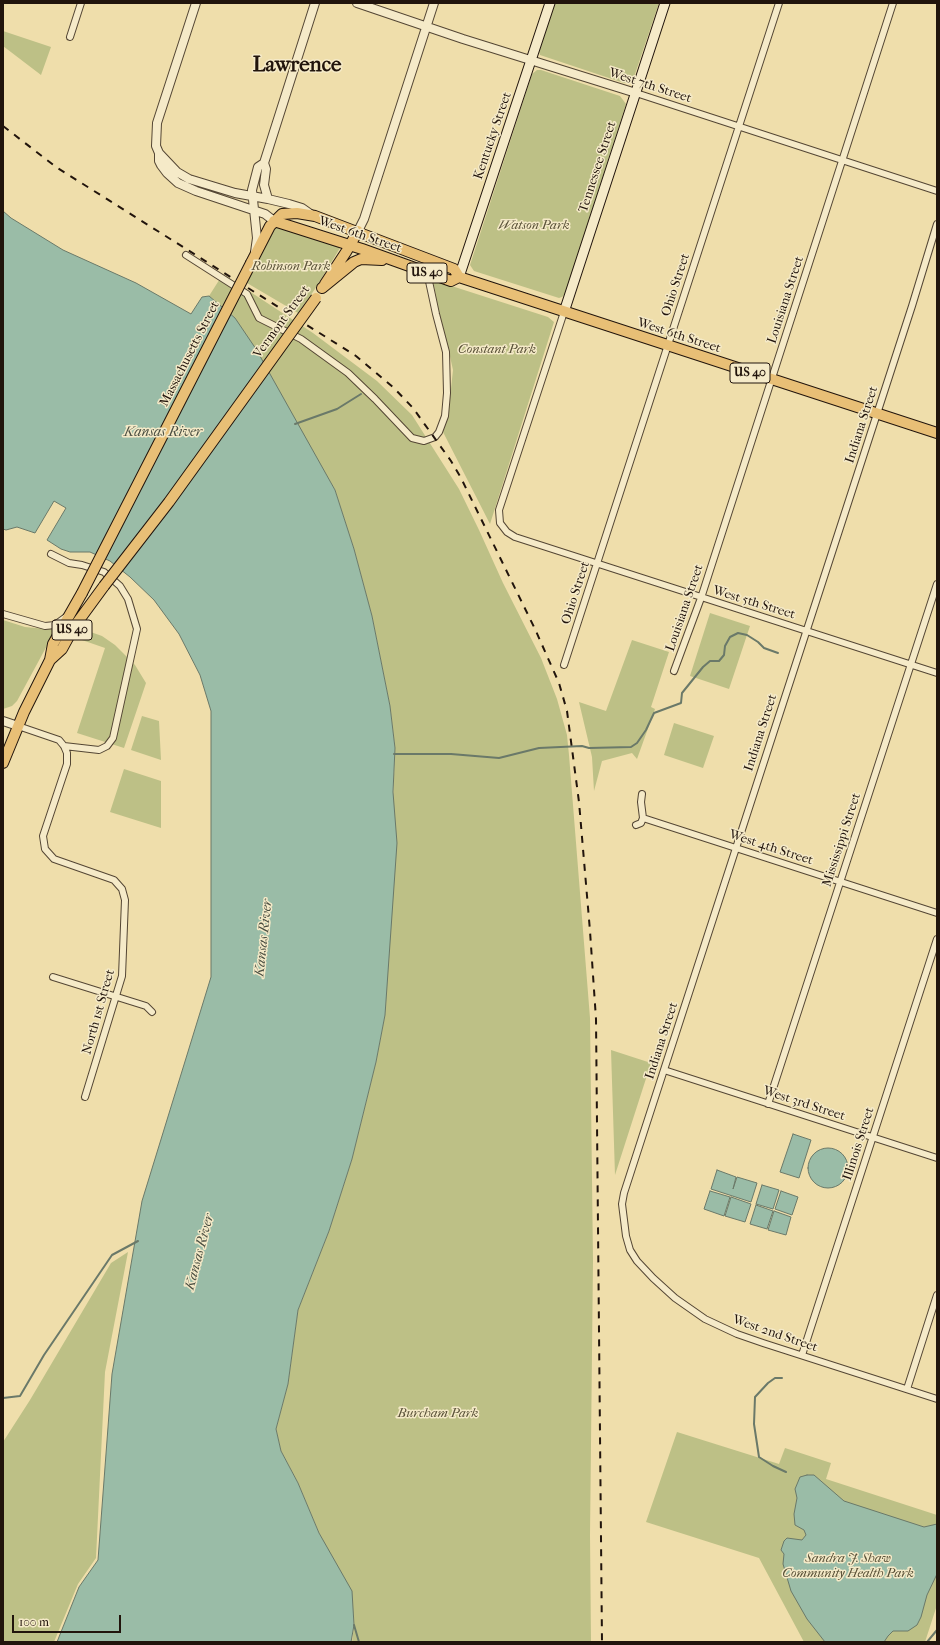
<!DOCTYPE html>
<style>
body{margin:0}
#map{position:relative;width:940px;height:1645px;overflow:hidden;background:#efdeab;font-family:"IM FELL French Canon",serif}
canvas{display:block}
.frame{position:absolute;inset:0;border:4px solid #21140c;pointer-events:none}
.scale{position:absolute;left:12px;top:1615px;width:109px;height:18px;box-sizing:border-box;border:2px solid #21140c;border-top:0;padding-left:5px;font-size:12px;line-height:14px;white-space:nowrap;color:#21140c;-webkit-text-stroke:3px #f5eac8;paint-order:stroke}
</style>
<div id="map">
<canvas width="940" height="1645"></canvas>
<div class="frame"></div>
<div class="scale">100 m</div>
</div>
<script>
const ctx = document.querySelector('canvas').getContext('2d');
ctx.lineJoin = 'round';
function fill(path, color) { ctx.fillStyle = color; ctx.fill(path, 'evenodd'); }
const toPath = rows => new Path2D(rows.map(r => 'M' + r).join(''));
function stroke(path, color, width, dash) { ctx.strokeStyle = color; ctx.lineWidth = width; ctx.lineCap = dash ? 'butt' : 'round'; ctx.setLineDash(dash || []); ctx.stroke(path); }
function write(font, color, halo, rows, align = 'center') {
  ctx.font = font + ' "IM FELL French Canon",serif'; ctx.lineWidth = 3; ctx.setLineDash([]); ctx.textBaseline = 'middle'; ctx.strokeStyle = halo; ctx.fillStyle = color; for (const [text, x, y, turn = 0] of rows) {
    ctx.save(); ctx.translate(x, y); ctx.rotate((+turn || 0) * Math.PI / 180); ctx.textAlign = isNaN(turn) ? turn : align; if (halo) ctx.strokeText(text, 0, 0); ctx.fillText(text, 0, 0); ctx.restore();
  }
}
const green = toPath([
 [555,3,659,3,633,80,624,83,540,55,539,52],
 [3,31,51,47,41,75,3,46],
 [537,70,541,70,620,96,626,104,565,294,562,297,559,298,474,271,470,265,532,74],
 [276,227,338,246,340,248,315,289,298,313,247,283,264,248],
 [223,274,313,333,377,381,412,415,459,489,479,530,503,583,541,658,557,699,567,735,569,755,590,1018,593,1261,590,1535,591,1642,352,1642,354,1626,353,1613,298,1483,281,1451,276,1429,288,1384,298,1310,329,1231,352,1159,376,1062,385,1015,395,748,390,706,372,616,354,549,335,490,235,318,209,296],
 [433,280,548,317,554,322,490,524,443,432,448,416,453,370,447,343,440,320],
 [710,613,750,626,729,689,690,676],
 [3,620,25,627,46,629,55,628,56,629,17,701,12,706,3,709],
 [85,630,102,636,115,645,135,665,146,683,124,748,77,733,105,648,79,639],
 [632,640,669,652,651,707,655,709,637,759,632,753,602,761,594,791,592,757,579,702,606,711],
 [142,716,159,721,161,760,131,750],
 [674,723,714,736,703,768,664,755],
 [124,769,161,781,161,828,110,812],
 [611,1050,651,1063,615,1175],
 [128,1252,105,1372,96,1558,78,1584,54,1642,3,1642,3,1442,30,1400,111,1263],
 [677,1432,779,1464,785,1448,831,1463,826,1479,937,1515,937,1605,925,1642,804,1642,759,1558,646,1522]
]);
const water = toPath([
 [3,211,11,218,63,250,136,283,191,314,202,297,209,296,235,318,256,349,335,490,354,549,372,616,390,706,395,748,393,792,397,843,385,1015,376,1062,352,1159,329,1231,298,1310,288,1384,276,1429,281,1451,298,1483,319,1533,352,1591,354,1625,351,1642,57,1642,79,1587,98,1560,112,1374,142,1201,211,977,211,711,200,675,179,634,154,600,130,577,110,561,90,552,70,552,61,549,47,540,66,508,54,501,35,533,17,527,6,530,3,529,3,211],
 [793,1134,811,1140,799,1178,780,1172,793,1134],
 '808 1168a20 20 0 1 1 40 0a20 20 0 1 1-40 0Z',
 [717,1170,736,1177,733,1189,737,1177,757,1183,751,1202,711,1189,717,1170],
 [762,1185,779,1190,773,1209,756,1204,762,1185],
 [710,1191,730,1197,724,1216,704,1209,710,1191],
 [781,1191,798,1197,792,1215,775,1209,781,1191],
 [731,1197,751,1204,745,1222,725,1216,731,1197],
 [756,1205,773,1211,767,1229,750,1224,756,1205],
 [774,1211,791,1217,786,1235,768,1230,774,1211],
 [807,1475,814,1475,844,1501,924,1527,937,1524,937,1574,927,1595,921,1617,917,1625,908,1631,893,1631,888,1636,884,1642,825,1642,807,1619,791,1591,783,1564,784,1554,781,1550,784,1541,787,1538,802,1540,806,1535,804,1530,795,1525,794,1514,797,1498,795,1489,800,1477,807,1475]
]);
const stream = toPath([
 [295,424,337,409,361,394],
 [394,754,451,754,499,758,539,748,582,746,589,748,631,747,637,743,646,730,654,713,681,703,682,693,703,667,710,661,719,661,724,655,725,646,730,637,738,633,747,635,758,642,764,648,778,653],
 [782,1378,775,1378,768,1383,755,1397,754,1424,759,1457,773,1466,786,1472],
 [3,1398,20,1396,44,1355,112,1255,138,1241],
 [354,1625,359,1642],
 [927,1642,937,1630]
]);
const minor = toPath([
 [70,37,81,3],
 [636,93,937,191],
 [937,224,912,306,624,1193,622,1204,626,1236,630,1250,637,1261,653,1278,675,1298,705,1319,737,1334,763,1343,937,1399],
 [186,255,247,294,259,318,301,339,348,373,375,399,412,438,424,441,435,437,439,432,445,416,447,393,446,352,436,314,427,272],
 [564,312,499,510,500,523,507,532,515,537,937,673],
 [51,554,69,563,82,565,104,572,120,586,128,599,137,629,113,738,107,746,99,750,64,746],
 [3,614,45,626,55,625,66,617],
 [564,665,779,3],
 [674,671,701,598,893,3],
 [18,726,59,740,64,746,67,753,67,764,43,836,45,849,54,859,114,880,122,889,125,900,122,976,85,1097],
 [643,818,937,913],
 [636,825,641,823,643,818,641,802,642,794],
 [53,977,146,1006,152,1012],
 [664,1070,937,1158],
 [768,1104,937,584],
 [802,1355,937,939],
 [907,1389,937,1295]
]);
const tertiary = toPath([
 [196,3,157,123,156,146,159,153,177,172,189,179,235,193,268,199,289,204,302,208,312,215],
 [357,3,463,39,636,93],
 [159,153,159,161,161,165,167,173,178,183,196,191,265,214,274,221],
 [268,199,264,185,266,169,264,163,315,3],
 [358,231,364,219,434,3],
 [255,252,257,238,252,190,258,167,264,163],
 [3,721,18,726]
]);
const secondary = toPath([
 [459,277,550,3],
 [564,312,665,3]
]);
const trunk = toPath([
 [274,221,362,249,451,281,459,277],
 [251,263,270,226,282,214,297,213,315,216,454,269,459,277,937,433],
 [325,284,346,252,358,231],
 [322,288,354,262,361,259,382,260],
 [50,660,62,649,74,627,104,586],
 [3,763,24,712,50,660,53,644,82,593]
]);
const rail = toPath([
 [3,126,56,167,356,356,394,388,413,408,451,461,461,478,535,629,559,683,567,711,579,802,590,931,596,1019,602,1642]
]);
const trunkBridge = toPath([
 [104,586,169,502,316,298],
 [82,593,251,263]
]);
const shields = [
 [427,273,40],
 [750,373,40],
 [72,630,40]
];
const shieldNames = [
 ["US 40",427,273],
 ["US 40",750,373],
 ["US 40",72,630]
];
const streetNames = [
 ["West 7th Street",650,86,18],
 ["Kentucky Street",493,136,-71],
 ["Tennessee Street",598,167,-72],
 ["West 6th Street",360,235,19],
 ["Ohio Street",676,285,-72],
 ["Louisiana Street",786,300,-72],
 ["Vermont Street",282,322,-54],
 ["West 6th Street",679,336,18],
 ["Massachusetts Street",190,354,-63],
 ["Indiana Street",862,425,-72],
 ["Ohio Street",576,593,-72],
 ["West 5th Street",754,603,17],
 ["Louisiana Street",685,608,-71],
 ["Indiana Street",761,733,-72],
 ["Mississippi Street",842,840,-72],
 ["West 4th Street",771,848,18],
 ["North 1st Street",99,1012,-74],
 ["Indiana Street",662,1041,-72],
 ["West 3rd Street",804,1104,18],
 ["Illinois Street",859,1144,-72],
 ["West 2nd Street",775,1334,19]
];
const parkNames = [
 ["Watson Park",534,226],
 ["Robinson Park",291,267],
 ["Constant Park",497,350],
 ["Burcham Park",438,1414],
 ["Sandra J. Shaw",848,1559],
 ["Community Health Park",848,1574]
];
const waterNames = [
 ["Kansas River",163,433],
 ["Kansas River",264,938,-84],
 ["Kansas River",200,1252,-75]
];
const townNames = [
 ["Lawrence",297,66]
];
fill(green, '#bdc086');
fill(water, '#9abca7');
stroke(water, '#6a7969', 1);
stroke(stream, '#6a7969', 2);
stroke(minor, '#544634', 8);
stroke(tertiary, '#544634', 10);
stroke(secondary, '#21140c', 11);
stroke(trunk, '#21140c', 12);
stroke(minor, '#f5eac8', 6);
stroke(tertiary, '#f5eac8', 8);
stroke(secondary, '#f5eac8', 9);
stroke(trunk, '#e8bf76', 10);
stroke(rail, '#21140c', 2, [7, 7]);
stroke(trunkBridge, '#21140c', 12, []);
stroke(trunkBridge, '#e8bf76', 10);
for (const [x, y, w] of shields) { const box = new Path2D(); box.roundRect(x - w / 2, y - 10, w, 20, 3); ctx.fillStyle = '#f5eac8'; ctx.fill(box); stroke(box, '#21140c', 1); }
write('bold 12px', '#21140c', null, shieldNames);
write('13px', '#21140c', '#f5eac8', streetNames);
write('italic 13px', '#585037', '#f5eac8', parkNames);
write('italic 14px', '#4b4f42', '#f5eac8', waterNames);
write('bold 21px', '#21140c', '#f5eac8', townNames);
</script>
